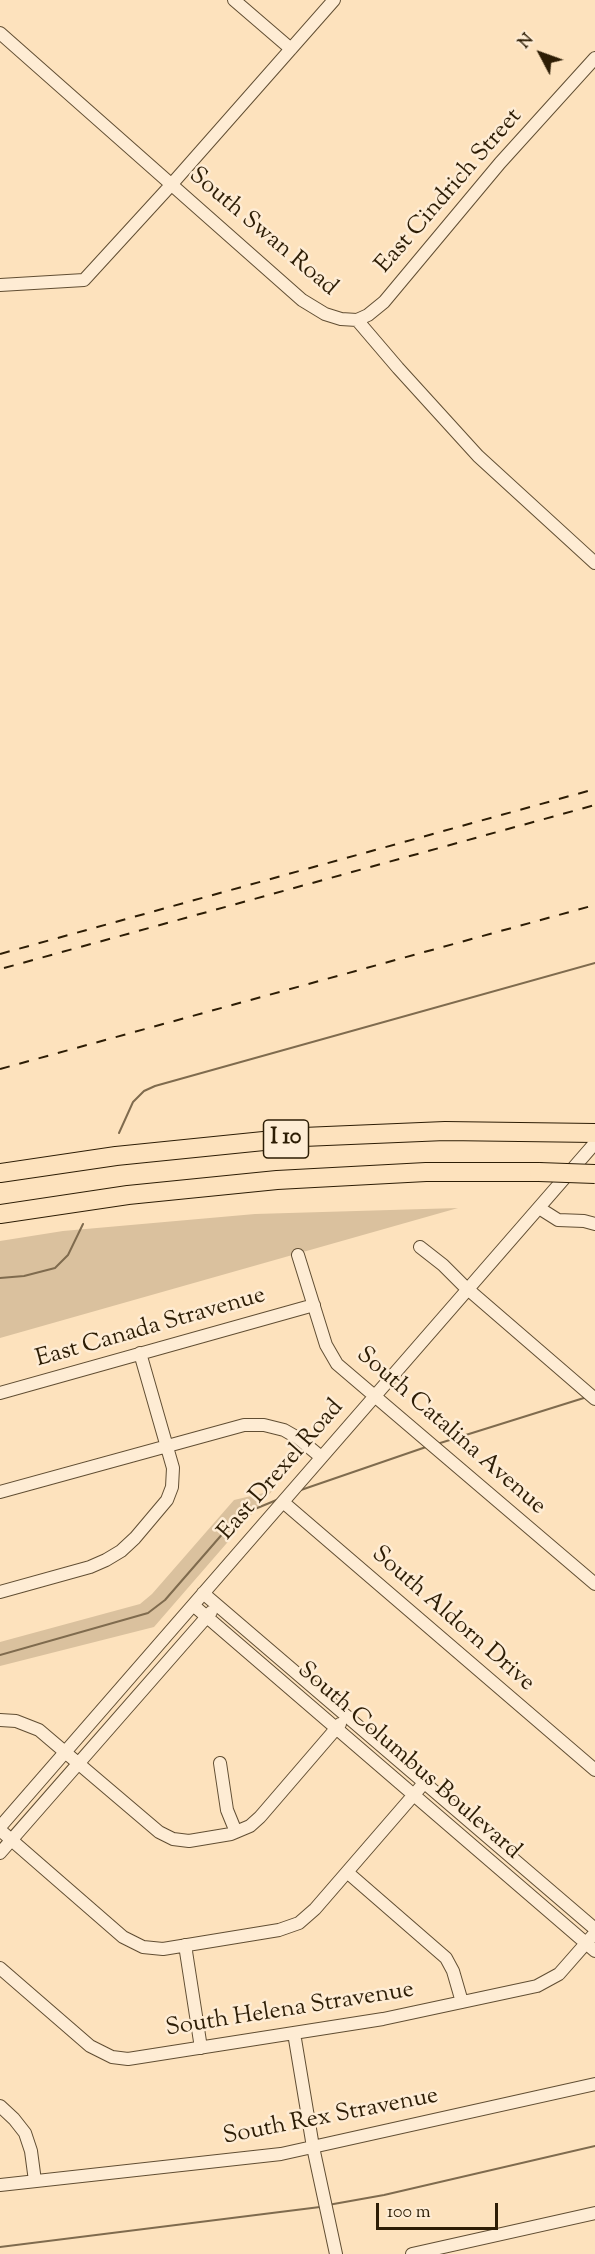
<!DOCTYPE html>
<style>
body{margin:0}
#map{position:relative;width:595px;height:2254px;overflow:hidden;background:#fde2bd;font-family:"Sorts Mill Goudy",serif}
canvas{display:block}
.north{position:absolute;left:511px;top:24px;width:60px;height:60px;-webkit-text-stroke:4px #feecd4;paint-order:stroke;rotate:311deg;font-size:16px;font-weight:700;line-height:24px;text-align:center;color:#2d1d05}
.north::after{content:'';display:block;margin:auto;width:21px;height:27px;background:#2d1d05;clip-path:polygon(50% 0,100% 100%,50% 72%,0 100%)}
.scale{position:absolute;left:376px;top:2203px;width:122px;height:27px;box-sizing:border-box;border:3px solid #2d1d05;border-top:0;padding-left:8px;font-size:18px;line-height:21px;white-space:nowrap;color:#2d1d05;-webkit-text-stroke:4px #feecd4;paint-order:stroke}
</style>
<div id="map">
<canvas width="595" height="2254"></canvas>
<div class="north">N</div>
<div class="scale">100 m</div>
</div>
<script>
const ctx = document.querySelector('canvas').getContext('2d');
ctx.lineJoin = 'round';
function fill(path, color) { ctx.fillStyle = color; ctx.fill(path, 'evenodd'); }
const toPath = rows => new Path2D(rows.map(r => 'M' + r).join(''));
function stroke(path, color, width, dash) { ctx.strokeStyle = color; ctx.lineWidth = width; ctx.lineCap = dash ? 'butt' : 'round'; ctx.setLineDash(dash || []); ctx.stroke(path); }
function write(font, color, halo, rows, align = 'center') {
  ctx.font = font + ' "Sorts Mill Goudy",serif'; ctx.lineWidth = 5; ctx.setLineDash([]); ctx.textBaseline = 'middle'; ctx.strokeStyle = halo; ctx.fillStyle = color; for (const [text, x, y, turn = 0] of rows) {
    ctx.save(); ctx.translate(x, y); ctx.rotate((+turn || 0) * Math.PI / 180); ctx.textAlign = isNaN(turn) ? turn : align; if (halo) ctx.strokeText(text, 0, 0); ctx.fillText(text, 0, 0); ctx.restore();
  }
}
const green = toPath([
 [458,1208,0,1338,0,1241,63,1231,255,1214],
 [272,1491,154,1627,0,1666,0,1642,140,1604,152,1594,234,1500]
]);
const stream = toPath([
 [119,1133,133,1102,144,1091,155,1086,595,963],
 [0,1278,24,1276,55,1268,68,1255,83,1224],
 [437,1444,587,1397],
 [298,1491,426,1447],
 [0,1655,148,1613,165,1600,238,1516,279,1499],
 [328,2205,384,2195,595,2146],
 [0,2247,320,2207]
]);
const minor = toPath([
 [234,0,291,49],
 [0,33,302,300,325,314,341,319,357,320,368,315,384,302,500,163,595,58],
 [0,285,84,280,171,185,334,0],
 [357,320,398,368,478,456,595,563],
 [539,1208,558,1220,584,1221,595,1224],
 [420,1247,443,1265,463,1285,595,1399],
 [298,1255,326,1345,337,1364,595,1584],
 [0,1393,314,1305],
 [0,1492,244,1425,264,1425,284,1430,298,1438,321,1457],
 [283,1502,595,1770],
 [0,1592,90,1567,106,1560,121,1551,135,1538,167,1500,172,1487,173,1468,140,1353],
 [203,1593,595,1929],
 [193,1605,595,1951],
 [0,1720,16,1721,39,1730,159,1832,173,1839,189,1841,231,1834,250,1826,260,1817,340,1724],
 [220,1763,227,1810,236,1832],
 [0,1827,595,1143],
 [0,1830,123,1937,143,1947,163,1949,279,1930,299,1923,315,1909,424,1783],
 [0,1853,211,1612],
 [347,1872,446,1958,453,1971,462,2002],
 [185,1945,201,2048],
 [0,1968,90,2046,112,2057,128,2059,383,2019,537,1986,559,1974,595,1933],
 [294,2033,313,2147,336,2254],
 [0,2106,14,2119,25,2133,31,2151,35,2181],
 [0,2185,281,2154,595,2084],
 [412,2254,595,2213]
]);
const highway = toPath([
 [0,1173,116,1156,303,1137,445,1131,595,1133],
 [0,1214,128,1195,277,1180,426,1172,539,1172]
]);
const rail = toPath([
 [0,954,595,789],
 [4,968,595,805],
 [0,1069,595,905]
]);
const highwayBridge = toPath([
 [539,1172,595,1174]
]);
const shields = [
 [286,1139,45]
];
const shieldNames = [
 ["I 10",286,1139]
];
const streetNames = [
 ["East Cindrich Street",450,192,-49],
 ["South Swan Road",262,233,40],
 ["East Canada Stravenue",151,1329,-16],
 ["South Catalina Avenue",450,1432,41],
 ["East Drexel Road",282,1471,-49],
 ["South Aldorn Drive",452,1620,41],
 ["South Columbus Boulevard",408,1762,41],
 ["South Helena Stravenue",290,2011,-9],
 ["South Rex Stravenue",331,2118,-11]
];
fill(green, '#dac19e');
stroke(stream, '#7f6b4e', 2);
stroke(minor, '#614e33', 14);
stroke(highway, '#2d1d05', 20);
stroke(minor, '#feecd4', 12);
stroke(highway, '#fde2bd', 18);
stroke(rail, '#2d1d05', 2, [10, 10]);
stroke(highwayBridge, '#2d1d05', 20, []);
stroke(highwayBridge, '#fde2bd', 18);
for (const [x, y, w] of shields) { const box = new Path2D(); box.roundRect(x - w / 2, y - 19, w, 38, 4.5); ctx.fillStyle = '#feecd4'; ctx.fill(box); stroke(box, '#2d1d05', 1.5); }
write('bold 22px', '#2d1d05', null, shieldNames);
write('24px', '#2d1d05', '#feecd4', streetNames);
</script>
